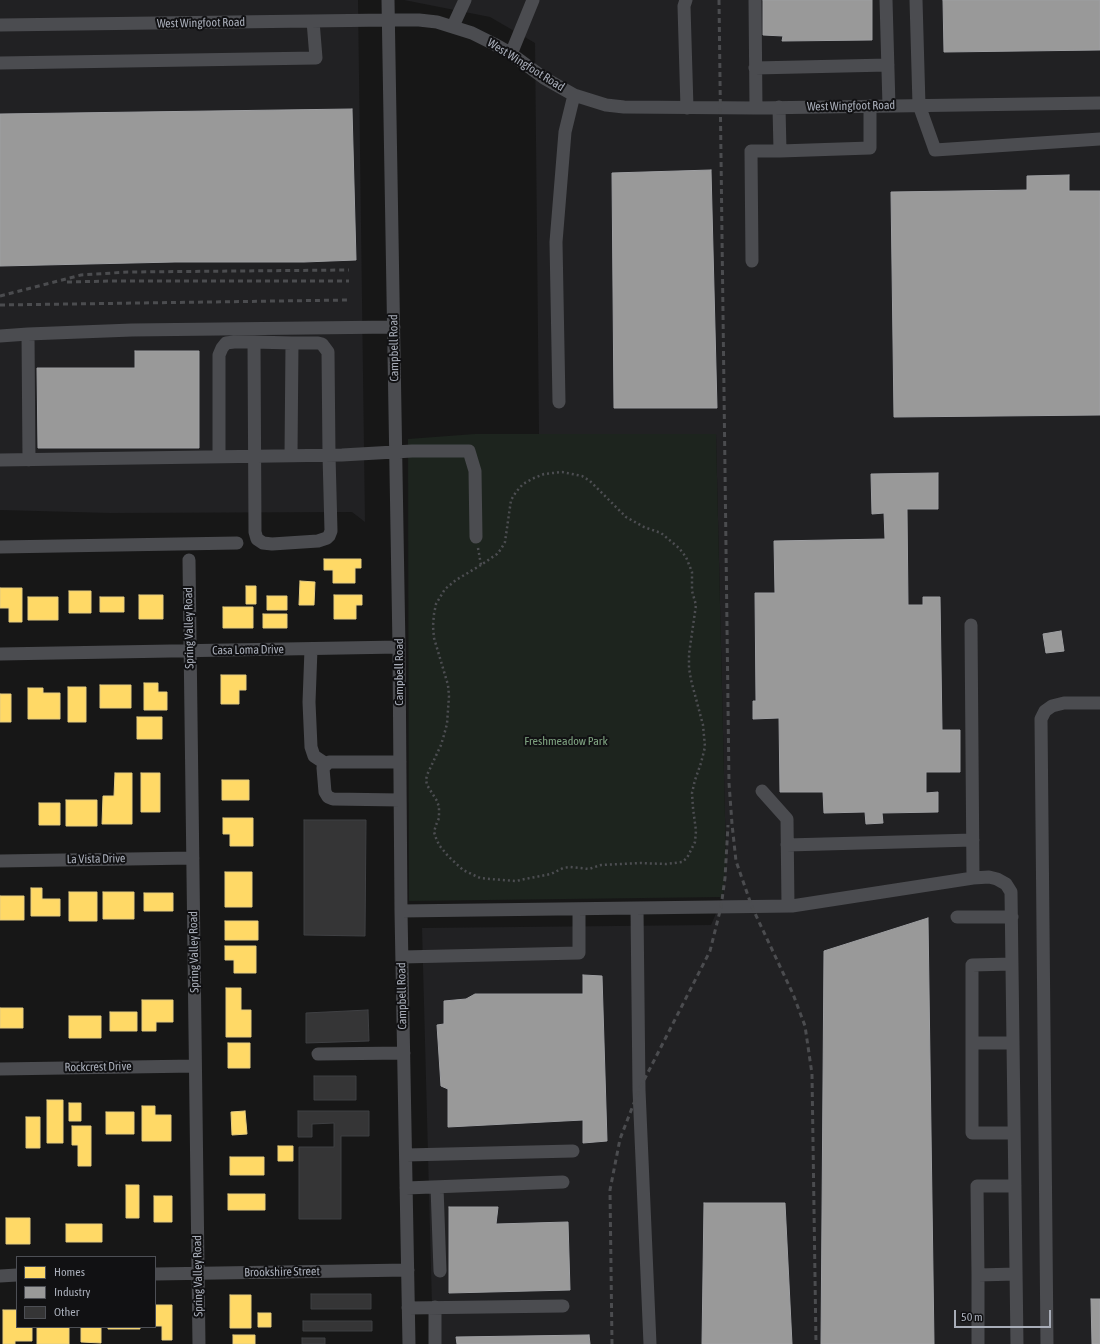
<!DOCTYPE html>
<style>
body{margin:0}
#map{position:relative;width:1100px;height:1344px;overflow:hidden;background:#171717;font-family:"Asap Condensed",sans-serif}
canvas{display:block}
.legend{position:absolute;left:16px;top:1256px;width:140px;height:72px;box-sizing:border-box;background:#111113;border:1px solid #4d4f55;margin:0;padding:5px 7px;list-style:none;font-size:12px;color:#a8adb8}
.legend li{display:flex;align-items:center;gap:8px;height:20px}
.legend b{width:20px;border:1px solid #4d4f55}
.scale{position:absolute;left:954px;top:1310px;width:97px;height:18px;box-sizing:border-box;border:2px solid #a8adb8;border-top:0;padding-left:5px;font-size:12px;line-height:14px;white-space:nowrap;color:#a8adb8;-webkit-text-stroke:3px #111113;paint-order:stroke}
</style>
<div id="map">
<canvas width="1100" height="1344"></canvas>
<ul class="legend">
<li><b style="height:11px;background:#ffd966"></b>Homes</li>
<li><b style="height:11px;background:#999"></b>Industry</li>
<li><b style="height:11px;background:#353536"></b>Other</li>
</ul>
<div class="scale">50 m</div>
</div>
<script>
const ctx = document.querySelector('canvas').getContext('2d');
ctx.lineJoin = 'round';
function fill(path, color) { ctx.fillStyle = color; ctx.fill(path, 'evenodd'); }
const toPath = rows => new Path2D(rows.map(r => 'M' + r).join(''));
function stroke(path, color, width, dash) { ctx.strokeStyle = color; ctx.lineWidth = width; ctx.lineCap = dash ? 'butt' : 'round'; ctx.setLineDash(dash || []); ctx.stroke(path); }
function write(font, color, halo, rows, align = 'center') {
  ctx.font = font + ' "Asap Condensed",sans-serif'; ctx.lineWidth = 4; ctx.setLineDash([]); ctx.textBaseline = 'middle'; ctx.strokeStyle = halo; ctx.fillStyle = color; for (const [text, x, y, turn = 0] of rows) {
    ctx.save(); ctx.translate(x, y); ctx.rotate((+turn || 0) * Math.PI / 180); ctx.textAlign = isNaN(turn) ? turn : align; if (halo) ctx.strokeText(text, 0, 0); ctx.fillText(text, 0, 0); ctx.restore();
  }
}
const built = toPath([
 [0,0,358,0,365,522,352,512,110,513,0,510],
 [404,0,1100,0,1100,1344,433,1344,422,928,711,925,723,897,726,860,716,434,539,435,535,43,490,17]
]);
const green = toPath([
 [475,434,716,434,726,860,723,897,409,901,408,439]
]);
const homes = toPath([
 [324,559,361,559,361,568,355,568,355,583,333,583,333,570,324,570,324,559],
 [300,581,315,582,314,605,299,605,300,581],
 [246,586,256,586,256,604,246,604,246,586],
 [0,588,22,588,22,622,9,622,9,608,0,608,0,588],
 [69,591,91,591,91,613,69,613,69,591],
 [139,595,163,595,163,619,139,619,139,595],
 [334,595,362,595,362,605,356,605,356,619,334,619,334,595],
 [267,596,287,596,287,610,267,610,267,596],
 [28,597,58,597,58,620,28,620,28,597],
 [100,597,124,597,124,612,100,612,100,597],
 [223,607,253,607,253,628,223,628,223,607],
 [263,614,287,614,287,628,263,628,263,614],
 [221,675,246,675,246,690,239,690,239,704,221,704,221,675],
 [144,683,158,683,158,692,167,692,167,710,144,710,144,683],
 [100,685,131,685,131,708,100,708,100,685],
 [68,687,86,687,86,722,68,722,68,687],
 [28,688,43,688,43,693,60,693,60,719,28,719,28,688],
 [0,694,11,694,11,722,0,722,0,694],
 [137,717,162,717,162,739,137,739,137,717],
 [115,773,132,773,132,824,102,824,103,796,114,796,115,773],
 [141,773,160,773,160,812,141,812,141,773],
 [222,780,249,780,249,800,222,800,222,780],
 [66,800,97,800,97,826,66,826,66,800],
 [39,803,60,803,60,825,39,825,39,803],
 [223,818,253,818,253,846,230,846,230,834,223,834,223,818],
 [225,872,252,872,252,907,225,907,225,872],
 [31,888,42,888,42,899,60,899,60,916,31,916,31,888],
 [69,892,97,892,97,921,69,921,69,892],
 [103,892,134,892,134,919,103,919,103,892],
 [144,893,173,893,173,911,144,911,144,893],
 [0,896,24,896,24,920,0,920,0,896],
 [225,921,258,921,258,940,225,940,225,921],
 [225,946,256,946,256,973,234,973,234,960,225,960,225,946],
 [226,988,241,988,241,1010,251,1010,251,1037,226,1037,226,988],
 [142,1000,173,1000,173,1022,156,1022,156,1031,142,1031,142,1000],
 [0,1008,23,1008,23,1028,0,1028,0,1008],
 [110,1012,137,1012,137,1031,110,1031,110,1012],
 [69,1016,101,1016,101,1038,69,1038,69,1016],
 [228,1043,250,1043,250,1068,228,1068,228,1043],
 [47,1100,63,1100,63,1143,47,1143,47,1100],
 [69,1103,81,1103,81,1121,69,1121,69,1103],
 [142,1106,155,1106,155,1115,171,1115,171,1141,142,1141,142,1106],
 [245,1111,247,1134,232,1135,231,1112,245,1111],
 [106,1112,134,1112,134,1134,106,1134,106,1112],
 [26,1117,40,1117,40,1148,26,1148,26,1117],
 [72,1126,91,1126,91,1166,78,1166,78,1145,72,1145,72,1126],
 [278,1146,293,1146,293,1161,278,1161,278,1146],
 [230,1157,264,1157,264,1175,230,1175,230,1157],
 [126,1185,139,1185,139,1218,126,1218,126,1185],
 [228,1194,265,1194,265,1210,228,1210,228,1194],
 [154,1196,172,1196,172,1222,154,1222,154,1196],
 [6,1218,30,1218,30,1244,6,1244,6,1218],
 [66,1224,102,1224,102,1242,66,1242,66,1224],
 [230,1295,251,1295,251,1328,230,1328,230,1295],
 [155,1305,172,1305,172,1340,162,1340,162,1326,155,1326,155,1305],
 [3,1310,17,1310,17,1327,32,1327,32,1341,15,1341,15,1344,3,1344,3,1310],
 [258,1313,271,1313,271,1327,258,1327,258,1313],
 [37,1327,69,1327,69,1344,37,1344,37,1327],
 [81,1327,101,1327,101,1343,81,1342,81,1327],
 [108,1327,140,1327,140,1329,108,1329,108,1327],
 [233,1335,255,1335,255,1344,233,1344,233,1335]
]);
const industry = toPath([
 [763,0,872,0,872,40,782,41,783,36,763,35,763,0],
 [943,0,1100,0,1100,50,944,52,943,0],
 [352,109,356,260,304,262,175,262,0,266,0,114,352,109],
 [711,170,717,408,614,408,612,173,711,170],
 [1069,175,1069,191,1100,191,1100,415,894,417,891,192,1027,190,1027,176,1069,175],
 [135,351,199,351,199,448,38,448,37,368,135,368,135,351],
 [938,473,938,509,907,509,908,605,923,605,923,597,940,597,942,730,960,730,960,772,926,772,926,793,938,792,938,812,882,813,883,823,866,824,865,812,824,813,823,792,780,792,779,718,753,719,753,701,756,701,755,593,775,593,774,541,885,539,884,513,872,514,871,474,938,473],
 [1061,631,1064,651,1046,653,1043,634,1061,631],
 [928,918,934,1344,821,1344,824,951,928,918],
 [583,975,602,976,607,1141,583,1143,583,1120,448,1127,448,1089,441,1086,437,1025,444,1024,444,1001,466,999,475,994,583,994,583,975],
 [704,1203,785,1203,792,1344,702,1344,704,1203],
 [449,1207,498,1207,496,1224,568,1222,570,1290,449,1293,449,1207],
 [1091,1299,1100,1299,1100,1344,1092,1344,1091,1299],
 [589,1335,590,1344,457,1344,456,1337,589,1335]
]);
const building = toPath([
 [304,820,366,820,365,936,304,935,304,820],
 [368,1010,369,1041,306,1043,306,1013,368,1010],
 [314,1076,356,1076,356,1100,314,1100,314,1076],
 [298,1111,369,1111,369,1136,341,1136,341,1219,299,1219,299,1147,334,1147,334,1123,312,1124,312,1137,298,1137,298,1111],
 [311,1294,371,1294,371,1309,311,1309,311,1294],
 [303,1321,372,1321,372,1331,303,1331,303,1321],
 [302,1338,325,1338,325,1344,302,1344,302,1338]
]);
const path = toPath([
 [478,548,481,565,497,554,501,549,505,542,511,500,516,492,523,484,534,478,544,474,562,472,582,476,590,481,626,517,644,527,661,533,679,548,686,557,692,572,692,591,696,605,689,654,689,668,691,680,703,725,705,747,701,763,695,780,692,793,693,808,696,831,695,842,687,858,682,862,666,864,640,863,601,865,589,869,570,867,563,868,551,874,525,879,516,881,490,879,480,878,463,870,448,856,439,845,436,838,434,832,436,825,439,818,439,807,437,801,427,785,426,780,427,775,441,745,444,735,447,724,449,696,448,685,434,638,433,626,434,614,436,604,445,589,456,580,481,565]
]);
const minor = toPath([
 [388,0,399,647,401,911,409,1344],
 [686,0,684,6,687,108],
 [755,0,756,108],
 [886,0,889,106],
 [916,0,919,105,935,150,1100,139],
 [0,25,388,20,419,20,437,22,472,33,494,44,510,53,544,78,574,95,606,105,624,107,756,108,1100,103],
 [453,26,465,0],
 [511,54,533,0],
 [0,63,316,58,313,21],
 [755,68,888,65],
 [779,107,780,151,870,148,870,106],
 [752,261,751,151,780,151],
 [0,336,28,334],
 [559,402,556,242,565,132,574,95],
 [291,455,292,343],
 [219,457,219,355,222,348,226,343,234,342,254,342,292,343,318,343,322,344,328,352,329,455,331,531,329,536,327,538,318,541,272,544,263,543,257,539,255,532,254,342],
 [0,460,342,455,412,451,469,451,475,471,476,537],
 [29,460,28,334,132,330,394,327],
 [0,547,237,543],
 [189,560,199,1344],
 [971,625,973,878],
 [311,649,309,702,311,747,314,756,326,764],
 [0,654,399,647],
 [400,762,329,762,323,768,325,792,328,797,333,799,400,800],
 [762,791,787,819,788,906],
 [787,845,973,840],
 [0,861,193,858],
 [637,909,639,1090,650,1344],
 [401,911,792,906,973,878,989,877,997,879,1006,884,1011,892,1017,1344],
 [957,917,1012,917],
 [402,957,579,953,579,909],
 [972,1043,972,965,1012,964],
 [1013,1043,972,1043,972,1133,1014,1133],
 [318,1054,404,1053],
 [0,1069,195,1066],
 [406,1155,573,1151],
 [437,1187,440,1271],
 [406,1188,563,1182],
 [155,1274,408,1270],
 [978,1275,977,1186,1015,1186],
 [0,1276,17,1275],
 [435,1307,435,1344],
 [408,1308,563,1306],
 [978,1344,978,1275,1016,1274],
 [1047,1344,1041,719,1045,711,1052,706,1064,703,1100,703]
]);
const rail = toPath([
 [719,0,729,783,732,824,736,861,752,907,793,994,805,1026,812,1074,816,1344],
 [67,282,112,281,349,281],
 [0,296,81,275,128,272,349,270],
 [0,305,348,300],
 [612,1344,610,1190,620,1139,639,1090,710,951,721,907,725,878,728,825]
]);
const streetNames = [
 ["West Wingfoot Road",201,23,-1],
 ["West Wingfoot Road",526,65,32],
 ["West Wingfoot Road",851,106,-1],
 ["Campbell Road",394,348,-91],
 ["Spring Valley Road",189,628,-91],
 ["Casa Loma Drive",248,650,-1],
 ["Campbell Road",399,672,-90],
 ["La Vista Drive",96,859,-1],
 ["Spring Valley Road",194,952,-91],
 ["Campbell Road",402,996,-91],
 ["Rockcrest Drive",98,1067,-1],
 ["Brookshire Street",282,1272,-1],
 ["Spring Valley Road",198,1276,-91]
];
const parkNames = [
 ["Freshmeadow Park",566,741]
];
fill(built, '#212123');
fill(green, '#1d241e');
fill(homes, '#ffd966');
stroke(homes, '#e5cc7f', 1);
fill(industry, '#999');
stroke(industry, '#9e9fa2', 1);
fill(building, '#353536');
stroke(building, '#3f4043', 1);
stroke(path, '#4d4e52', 2.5, [2, 3]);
stroke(minor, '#4b4c50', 13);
stroke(rail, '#4b4c4f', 3, [5, 4]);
write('12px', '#a8adb8', '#111113', streetNames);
write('12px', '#7fa381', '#111113', parkNames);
</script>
